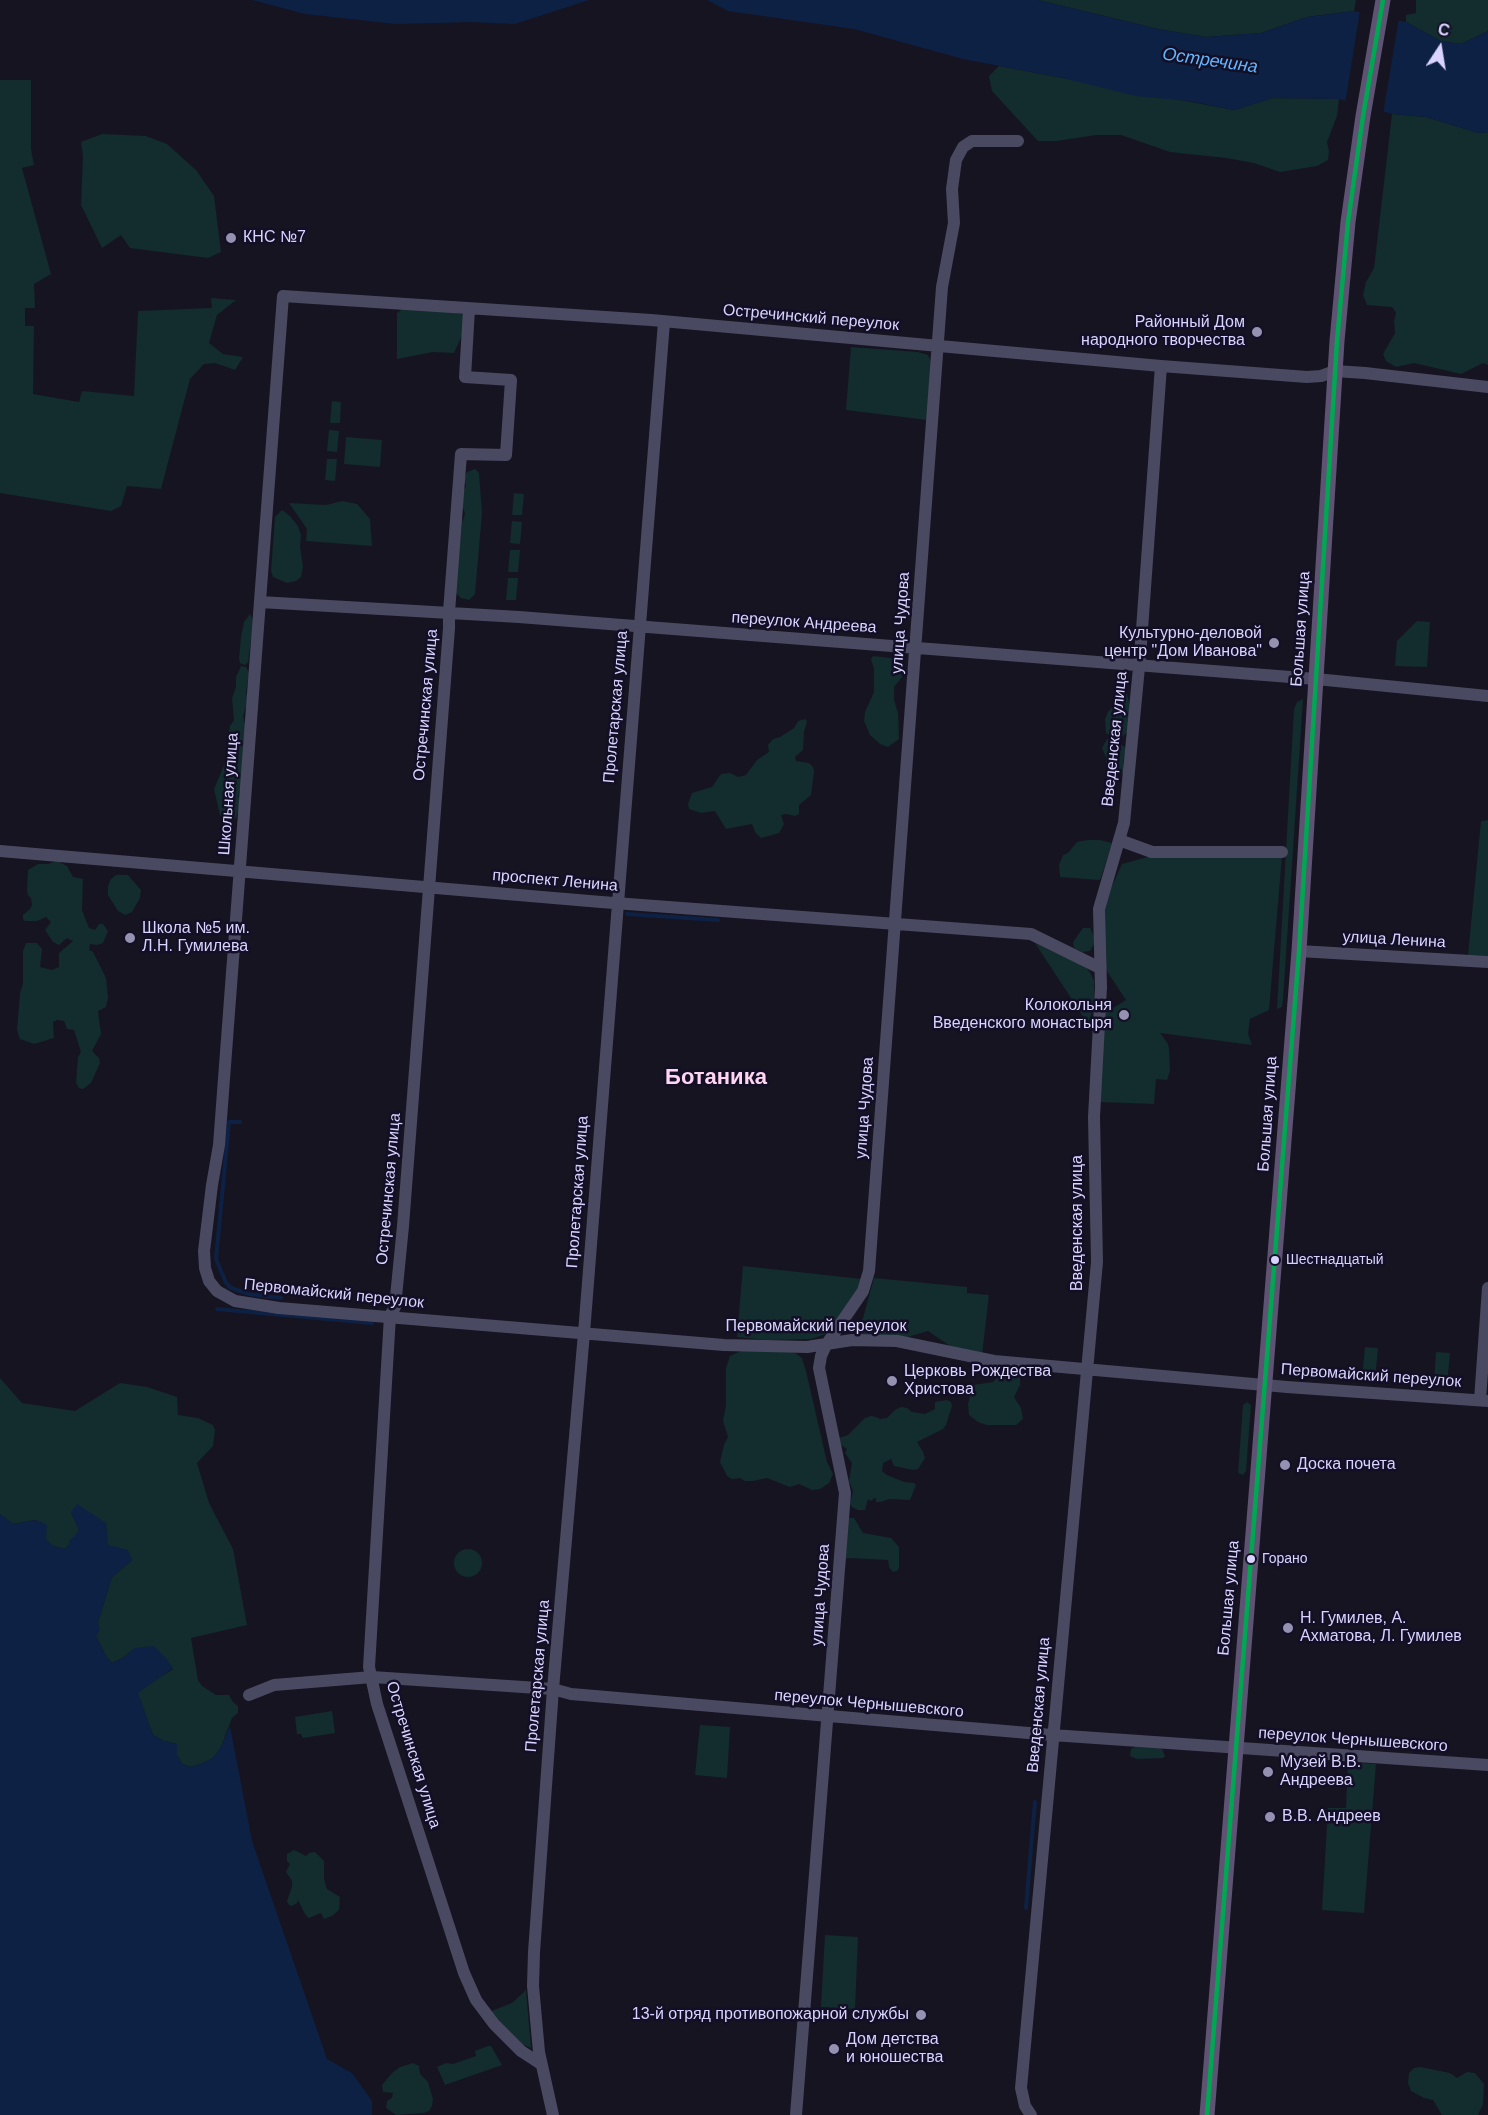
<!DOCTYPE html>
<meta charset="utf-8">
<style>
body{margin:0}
#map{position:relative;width:1488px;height:2115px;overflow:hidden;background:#161421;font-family:Helvetica,sans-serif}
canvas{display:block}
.north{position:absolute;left:1410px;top:18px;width:60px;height:60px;-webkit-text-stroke:4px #130f26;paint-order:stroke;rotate:12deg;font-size:16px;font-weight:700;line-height:24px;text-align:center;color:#d9d4ff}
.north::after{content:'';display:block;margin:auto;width:21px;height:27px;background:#d9d4ff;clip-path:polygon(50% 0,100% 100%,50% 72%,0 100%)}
</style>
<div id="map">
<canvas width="1488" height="2115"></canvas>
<div class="north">С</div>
</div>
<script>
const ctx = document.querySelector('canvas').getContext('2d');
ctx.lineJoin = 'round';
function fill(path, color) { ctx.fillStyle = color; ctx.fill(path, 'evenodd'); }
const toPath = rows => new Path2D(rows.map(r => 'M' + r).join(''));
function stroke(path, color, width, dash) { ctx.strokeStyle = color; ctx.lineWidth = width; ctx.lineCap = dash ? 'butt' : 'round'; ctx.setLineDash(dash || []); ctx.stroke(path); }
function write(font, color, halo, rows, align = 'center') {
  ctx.font = font + ' Helvetica,sans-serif'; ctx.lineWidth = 5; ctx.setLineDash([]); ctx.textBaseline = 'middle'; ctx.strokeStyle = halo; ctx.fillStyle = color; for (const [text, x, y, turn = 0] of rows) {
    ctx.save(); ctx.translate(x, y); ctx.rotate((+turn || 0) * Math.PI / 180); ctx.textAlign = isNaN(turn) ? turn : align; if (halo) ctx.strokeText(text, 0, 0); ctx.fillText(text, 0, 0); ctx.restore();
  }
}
const green = toPath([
 [1038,0,1356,0,1354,11,1307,17,1261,33,1206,37,1158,29],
 [1416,0,1488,0,1488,31,1461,44,1441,41,1406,22,1406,15,1416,13],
 [999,66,1234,110,1273,98,1339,99,1337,116,1327,142,1329,151,1328,160,1317,166,1280,172,1254,163,1226,158,1170,152,1121,135,1096,135,1057,141,1038,141,992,91,989,76],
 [0,80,31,80,31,149,34,165,22,168,51,274,34,284,35,308,25,308,25,326,34,326,33,394,79,402,82,391,134,396,138,311,212,308,211,298,236,300,217,315,209,343,223,354,243,357,235,370,215,363,204,364,190,379,161,489,127,486,121,506,111,511,0,493],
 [1392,114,1426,117,1479,133,1488,132,1488,365,1483,363,1461,374,1414,363,1396,367,1386,361,1383,354,1395,333,1394,321,1396,313,1392,307,1367,305,1363,295,1366,282,1374,268],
 [102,134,146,136,167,144,196,170,214,196,221,252,208,258,130,248,121,235,102,248,81,205,83,156,81,142],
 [405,307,445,310,464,315,464,331,454,353,433,352,397,359,397,313],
 [851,347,918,352,928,355,932,364,927,420,846,410],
 [332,401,341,402,340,423,330,423],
 [329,430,339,431,337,452,327,451],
 [346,437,382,440,380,467,344,464],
 [327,459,337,459,335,481,325,480],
 [475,469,479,473,482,513,475,594,469,600,461,598,455,592,462,523,465,514,461,501,462,494,466,486,464,478,467,472],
 [514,493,524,494,522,515,512,515],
 [342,501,357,504,370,519,372,546,306,541,307,529,289,503,326,505],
 [282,510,290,516,298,526,301,535,300,546,303,567,301,577,296,581,287,583,273,577,271,571,275,517],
 [512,521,522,522,520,544,510,543],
 [510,550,520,550,518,572,508,572],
 [508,578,518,578,516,600,506,600],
 [250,614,253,620,252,632,248,662,245,665,240,663,239,659,241,637,244,622],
 [1417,621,1430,622,1427,667,1395,666,1397,641],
 [873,656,891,658,900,662,902,671,902,677,894,687,894,699,898,713,899,739,888,747,880,744,870,735,864,721,865,712,874,692,874,669,871,659],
 [241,666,246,667,249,673,246,693,248,699,243,716,247,732,242,744,244,749,242,782,238,796,241,803,236,818,230,824,225,822,220,815,214,789,230,751,228,740,230,726,234,720,232,698,236,687,236,677],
 [1123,693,1127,694,1130,706,1128,731,1119,740,1106,733,1105,719,1108,712],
 [1303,699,1283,1000,1282,1007,1277,1009,1294,709,1297,702],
 [805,719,807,721,804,732,803,750,795,757,796,761,809,763,813,767,814,772,811,795,799,805,799,814,795,816,786,814,781,815,784,824,779,833,761,838,755,832,752,824,726,829,715,811,701,813,689,809,688,804,692,793,712,787,721,774,730,773,738,777,746,775,757,760,769,752,768,745,773,739,780,737,794,728,798,721],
 [1107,739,1116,741,1126,748,1123,763,1126,768,1126,771,1122,774,1116,774,1106,767,1106,757,1102,748],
 [1488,820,1488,956,1468,955,1481,821],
 [1088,840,1100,840,1112,843,1101,878,1099,880,1060,877,1059,865,1063,855,1068,853,1077,842],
 [1151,856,1282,856,1269,1010,1250,1019,1248,1034,1252,1045,1160,1033,1168,1044,1169,1049,1170,1071,1167,1080,1156,1079,1154,1104,1100,1102,1105,1013,1126,1000,1104,967,1102,928,1107,897,1122,864],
 [57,861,67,866,73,877,83,879,82,910,89,928,95,930,99,924,103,924,108,931,103,943,97,945,90,944,89,950,93,952,106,978,108,998,106,1007,98,1011,101,1034,92,1051,99,1058,100,1063,91,1083,83,1089,79,1088,76,1083,78,1057,81,1052,74,1030,67,1029,64,1021,57,1020,53,1022,54,1038,34,1044,20,1039,17,1030,20,993,23,984,23,951,26,943,37,943,42,949,40,967,52,970,59,967,59,953,73,941,67,938,59,945,53,942,45,930,51,922,46,917,37,921,25,921,23,919,23,915,30,909,32,905,31,898,28,895,27,889,28,870,38,864,48,864],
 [116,875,128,875,141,890,140,898,132,912,125,915,118,911,108,895,108,886,111,879],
 [1083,928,1090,928,1095,938,1094,944,1090,951,1082,952,1074,948,1073,942],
 [1035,943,1086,967,1091,974,1094,981,1094,1007,1088,1024],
 [743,1266,862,1279,856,1293,829,1333,811,1339,767,1340,737,1337],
 [874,1278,967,1287,967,1293,989,1295,982,1355,950,1346,928,1331,904,1338,856,1335,854,1329,863,1318],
 [1365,1347,1378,1348,1375,1379,1362,1378],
 [782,1350,795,1353,802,1358,806,1371,827,1462,833,1474,829,1483,820,1489,812,1490,799,1484,790,1487,767,1478,753,1481,745,1481,740,1478,732,1479,727,1476,720,1462,724,1445,728,1437,723,1421,726,1405,726,1368,730,1356,741,1351],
 [1436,1352,1450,1353,1447,1384,1434,1383],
 [1000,1375,1020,1377,1020,1385,1014,1397,1021,1408,1023,1419,1016,1425,987,1425,978,1422,969,1415,968,1404,973,1385,993,1382],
 [0,1378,22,1403,75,1411,120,1383,147,1387,177,1397,178,1415,198,1418,213,1425,215,1430,213,1446,197,1463,209,1503,233,1549,247,1625,191,1638,198,1680,202,1686,216,1695,229,1695,233,1702,238,1706,238,1713,232,1718,221,1747,213,1758,201,1764,190,1767,182,1764,177,1755,177,1744,164,1741,153,1735,137,1692,173,1669,135,1648,123,1658,112,1663,106,1656,96,1636,98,1622,112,1577,132,1560,108,1545,71,1512,79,1530,77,1535,69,1541,69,1545,64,1549,53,1546,46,1539,36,1520,13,1524,0,1514],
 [947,1400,951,1402,952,1406,946,1425,943,1429,917,1442,923,1452,925,1458,918,1469,913,1470,894,1466,891,1459,883,1463,882,1471,887,1475,904,1482,914,1483,916,1485,910,1500,889,1499,881,1502,876,1502,876,1498,874,1498,871,1501,868,1499,865,1510,858,1510,852,1507,850,1504,853,1491,849,1481,852,1463,845,1453,847,1449,838,1443,839,1438,848,1435,865,1418,871,1416,876,1417,880,1419,887,1418,895,1410,901,1407,907,1408,912,1412,925,1414,935,1409,935,1402],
 [1247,1402,1251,1405,1246,1471,1243,1475,1238,1473,1243,1405],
 [847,1518,854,1518,863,1533,891,1538,899,1547,899,1568,897,1571,893,1572,889,1567,888,1560,851,1558,844,1559],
 '454 1563a14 14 0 1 1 28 0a14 14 0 1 1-28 0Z',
 [332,1711,335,1733,303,1738,301,1734,297,1734,295,1717],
 [700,1725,730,1727,727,1778,695,1775],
 [1150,1745,1162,1749,1165,1756,1163,1758,1137,1759,1130,1756,1131,1749,1135,1747],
 [1348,1762,1376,1764,1364,1913,1322,1910,1328,1808,1346,1808],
 [294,1850,306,1856,309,1853,315,1852,324,1861,324,1879,327,1889,340,1897,339,1910,332,1916,324,1919,321,1913,309,1918,305,1914,298,1900,297,1903,292,1906,289,1905,287,1901,292,1887,292,1881,286,1872,290,1864,287,1861,287,1854],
 [825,1935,858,1937,855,2009,821,2007],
 [526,1990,531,2048,517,2042,489,2012,512,2003],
 [488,2046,491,2046,502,2065,445,2085,437,2067,446,2063,453,2064,476,2056,475,2051],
 [413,2063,419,2066,420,2074,428,2082,433,2099,432,2106,429,2111,424,2113,396,2115,386,2108,387,2101,392,2098,393,2093,383,2092,382,2085,392,2073,400,2067],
 [1420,2067,1450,2073,1457,2078,1467,2072,1475,2073,1484,2084,1483,2104,1478,2115,1442,2115,1433,2100,1424,2098,1411,2091,1408,2083,1409,2073,1414,2068]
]);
const water = toPath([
 [252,0,589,0,515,24,471,22,396,24,305,14],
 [707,0,1038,0,1158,29,1206,37,1261,33,1307,17,1354,11,1406,22,1441,41,1461,44,1488,31,1488,132,1479,133,1426,117,1392,114,1339,99,1273,98,1234,110,1189,101,1136,96,1063,78,963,59,854,29,728,11],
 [77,1504,106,1523,108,1545,128,1550,132,1560,112,1577,98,1622,100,1630,96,1636,106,1656,112,1663,123,1658,135,1648,154,1646,165,1657,173,1668,138,1693,153,1735,164,1741,177,1744,177,1755,182,1764,190,1767,201,1764,213,1758,221,1747,230,1726,252,1841,327,2059,352,2073,372,2101,372,2115,0,2115,0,1514,13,1524,36,1520,47,1525,46,1539,53,1546,64,1549,69,1545,69,1541,76,1535,79,1530,71,1512]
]);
const pier = toPath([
 [1360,11,1399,18,1383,114,1345,104]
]);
const stream = toPath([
 [627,914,718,920],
 [240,1122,229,1122,216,1259,226,1283,231,1288,249,1294,281,1298],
 [217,1309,372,1323],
 [1026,1908,1035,1802]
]);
const minor = toPath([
 [469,309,465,377,511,380,506,455,461,454,449,612,449,628,403,1226,395,1307,390,1316,369,1667,377,1704,464,1973,476,2000,494,2024,521,2051,541,2064],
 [1488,387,1365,373,1335,371,1321,376,1307,377,1161,366,651,320,283,296,219,1145,212,1185,204,1251,205,1268,209,1281,217,1291,235,1301,279,1308,724,1345,807,1347,852,1340,897,1341,994,1361,1287,1387,1488,1401],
 [260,602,519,617,1316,679,1488,696],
 [1119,840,1152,852,1282,852],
 [0,851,601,902,1031,934,1100,968],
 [1299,951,1488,962],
 [1480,1400,1488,1288],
 [249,1695,274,1685,372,1677,553,1689,571,1694,1052,1735,1488,1765],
 [553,2115,539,2052,533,1986,534,1952,553,1689,584,1333,664,322],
 [796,2115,845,1493,819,1368,821,1356,826,1345,863,1291,869,1271,942,287,954,223,952,189,956,160,963,147,972,141,1018,141],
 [1031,2115,1025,2106,1021,2088,1097,1262,1094,1117,1101,987,1099,909,1124,823,1140,657,1161,366]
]);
const major = toPath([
 [1207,2115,1299,951,1337,341,1348,222,1363,116,1383,0]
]);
const bus1 = toPath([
 [1207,2115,1299,951,1337,341,1348,222,1363,116,1383,0]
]);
const markers = [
 [231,238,6,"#9591b1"],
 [1257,332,6,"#9591b1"],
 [1274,643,6,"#9591b1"],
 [130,938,6,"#9591b1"],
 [1124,1015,6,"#9591b1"],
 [1275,1260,5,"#d9d4ff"],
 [892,1381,6,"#9591b1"],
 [1285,1465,6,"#9591b1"],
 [1251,1559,5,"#d9d4ff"],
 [1288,1628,6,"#9591b1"],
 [1268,1772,6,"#9591b1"],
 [1270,1817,6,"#9591b1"],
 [921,2015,6,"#9591b1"],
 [834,2049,6,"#9591b1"]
];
const busNames = [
 ["Шестнадцатый",1286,1260],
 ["Горано",1262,1559]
];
const poiNames = [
 ["КНС №7",243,238],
 ["Районный Дом",1245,323,"right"],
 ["народного творчества",1245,341,"right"],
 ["Культурно-деловой",1262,634,"right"],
 ["центр \"Дом Иванова\"",1262,652,"right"],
 ["Школа №5 им.",142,929],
 ["Л.Н. Гумилева",142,947],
 ["Колокольня",1112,1006,"right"],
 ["Введенского монастыря",1112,1024,"right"],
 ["Церковь Рождества",904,1372],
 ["Христова",904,1390],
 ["Доска почета",1297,1465],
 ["Н. Гумилев, А.",1300,1619],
 ["Ахматова, Л. Гумилев",1300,1637],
 ["Музей В.В.",1280,1763],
 ["Андреева",1280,1781],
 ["В.В. Андреев",1282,1817],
 ["13-й отряд противопожарной службы",909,2015,"right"],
 ["Дом детства",846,2040],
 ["и юношества",846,2058]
];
const streetNames = [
 ["Остречинский переулок",811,318,5],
 ["переулок Андреева",804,623,4],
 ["улица Чудова",901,623,-86],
 ["Большая улица",1301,629,-86],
 ["Остречинская улица",426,705,-85],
 ["Пролетарская улица",616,707,-85],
 ["Введенская улица",1115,739,-84],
 ["Школьная улица",229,794,-86],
 ["проспект Ленина",555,881,5],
 ["улица Ленина",1394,940,3],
 ["улица Чудова",865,1108,-86],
 ["Большая улица",1268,1114,-86],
 ["Остречинская улица",389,1189,-85],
 ["Пролетарская улица",578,1192,-86],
 ["Введенская улица",1078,1223,-90],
 ["Первомайский переулок",334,1294,6],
 ["Первомайский переулок",816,1327],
 ["Первомайский переулок",1371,1376,4],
 ["улица Чудова",821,1595,-86],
 ["Большая улица",1229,1598,-85],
 ["Пролетарская улица",538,1676,-85],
 ["переулок Чернышевского",869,1704,5],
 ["Введенская улица",1039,1705,-85],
 ["переулок Чернышевского",1353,1740,4],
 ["Остречинская улица",413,1755,73]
];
const waterNames = [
 ["Остречина",1210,61,8]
];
const districtNames = [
 ["Ботаника",716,1078]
];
fill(green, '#132c2d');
fill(water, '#0d2144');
fill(pier, '#161421');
stroke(stream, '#0d2144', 4);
stroke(minor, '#4a4962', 12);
stroke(major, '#5e5373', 15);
stroke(bus1, '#00a651', 4.5);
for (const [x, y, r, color] of markers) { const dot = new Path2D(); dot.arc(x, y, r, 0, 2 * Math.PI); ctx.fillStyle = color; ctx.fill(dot); stroke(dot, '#130f26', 2); }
write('14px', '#d9d4ff', '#130f26', busNames, 'left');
write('16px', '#d9d4ff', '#130f26', poiNames, 'left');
write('16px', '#d9d4ff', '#130f26', streetNames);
write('italic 18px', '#62b6ff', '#130f26', waterNames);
write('bold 22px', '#ffd6f0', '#130f26', districtNames);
</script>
